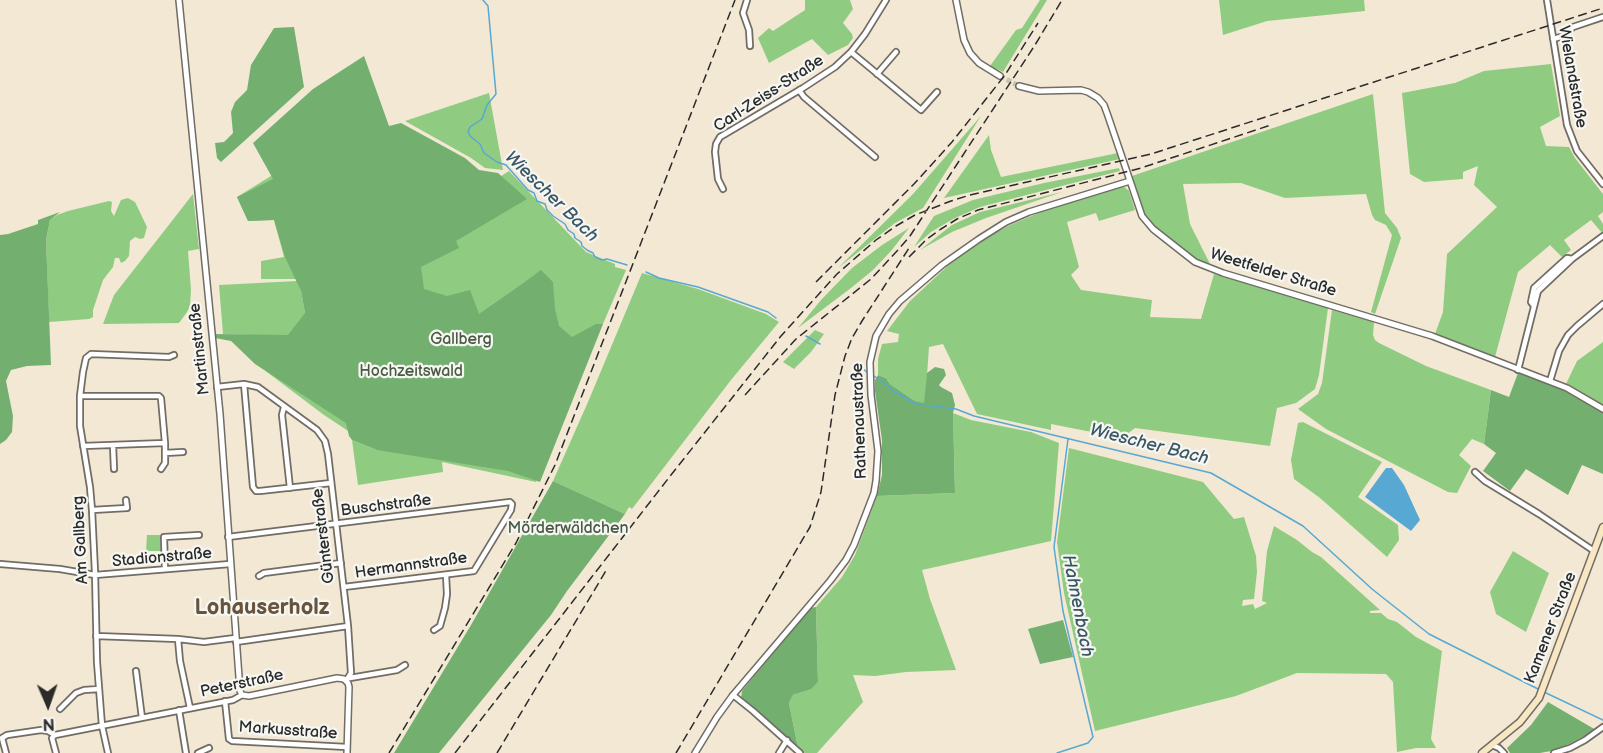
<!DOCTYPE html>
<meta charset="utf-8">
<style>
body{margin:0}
#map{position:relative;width:1603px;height:753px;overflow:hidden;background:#f3e8d4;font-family:"Balsamiq Sans",sans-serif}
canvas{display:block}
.north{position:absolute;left:18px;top:675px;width:60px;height:60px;-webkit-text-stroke:4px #f6f6f2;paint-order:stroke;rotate:178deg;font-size:16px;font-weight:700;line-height:24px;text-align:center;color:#2b2b2b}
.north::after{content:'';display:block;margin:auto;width:21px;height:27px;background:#2b2b2b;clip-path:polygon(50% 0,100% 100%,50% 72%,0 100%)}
</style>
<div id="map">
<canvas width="1603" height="753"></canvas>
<div class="north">N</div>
</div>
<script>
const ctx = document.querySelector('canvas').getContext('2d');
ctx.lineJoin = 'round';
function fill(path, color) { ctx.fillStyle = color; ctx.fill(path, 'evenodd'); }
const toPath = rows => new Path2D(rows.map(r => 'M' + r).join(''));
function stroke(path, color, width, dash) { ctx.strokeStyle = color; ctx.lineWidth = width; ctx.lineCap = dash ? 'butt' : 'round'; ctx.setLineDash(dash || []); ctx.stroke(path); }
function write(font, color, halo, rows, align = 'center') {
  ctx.font = font + ' "Balsamiq Sans",sans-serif'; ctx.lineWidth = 4.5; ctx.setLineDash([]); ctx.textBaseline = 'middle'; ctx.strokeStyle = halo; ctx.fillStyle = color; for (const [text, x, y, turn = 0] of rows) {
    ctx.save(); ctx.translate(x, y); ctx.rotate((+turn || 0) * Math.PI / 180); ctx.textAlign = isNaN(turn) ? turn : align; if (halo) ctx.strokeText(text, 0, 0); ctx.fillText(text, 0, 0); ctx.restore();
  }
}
const green = toPath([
 [805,0,850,0,853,9,843,23,852,34,853,38,848,45,828,55,812,39,769,63,758,38,769,28,773,31,805,10],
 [1040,0,1047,0,1003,72,990,66,1016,30,1022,28],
 [1219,0,1364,0,1365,11,1267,21,1223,35],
 [1551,64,1560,116,1540,127,1546,146,1569,147,1575,158,1603,194,1603,212,1598,216,1603,224,1603,234,1591,220,1564,240,1571,250,1562,257,1550,245,1518,272,1495,357,1435,334,1443,312,1447,254,1497,207,1474,185,1478,166,1463,172,1463,179,1424,182,1410,174,1402,93,1455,83,1484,71],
 [489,93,503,170,485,168,471,158,405,121],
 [1373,94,1385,213,1397,228,1401,238,1375,314,1371,312,1392,235,1386,225,1375,220,1372,215,1366,194,1285,198,1241,183,1183,184,1190,224,1210,264,1196,260,1155,228,1144,215,1132,176],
 [981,116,923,208,895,223,838,268,913,194],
 [989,135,991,150,1001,177,1118,153,1120,159,944,198],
 [341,137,445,212,509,171,586,252,615,264,615,267,626,270,603,324,597,324,536,482,442,462,443,472,358,485,352,440,377,450,324,415,255,363,252,335,223,334,219,285,297,281,301,291,305,313,312,330,300,279,261,279,261,261,284,257,274,220,248,221,237,197,271,176],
 [1119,168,1120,171,980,207,953,219,931,232,914,247,934,216,973,200,1044,183],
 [1123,186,1129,191,1135,210,1099,221,1096,213,1067,222,1079,267,1071,275,1081,290,1152,300,1150,317,1201,319,1214,274,1328,308,1319,375,1315,389,1296,403,1277,408,1270,446,1135,428,1122,438,1051,424,1051,430,977,414,943,344,929,347,925,404,915,401,890,384,886,378,878,375,878,359,882,344,898,342,899,334,887,331,910,301,954,260,988,237,1008,226,1043,211],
 [1062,192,986,218,952,232,920,250,952,225,980,212],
 [193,194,199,249,188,251,191,290,190,306,187,312,179,323,103,324,114,295],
 [128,198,135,202,147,227,144,238,140,239,135,237,130,241,129,256,125,261,121,263,119,258,115,258,113,267,103,280,93,310,93,317,89,319,49,322,46,240,50,220,57,215,68,211,109,201,112,202,111,211,114,216,121,200],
 [909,228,891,251,873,270,851,288,798,328,821,300,852,268,882,245],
 [642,273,698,289,766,314,779,322,731,380,632,509,629,507,625,514,553,481,588,402],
 [1332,310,1374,322,1373,335,1375,340,1379,343,1426,366,1491,390,1484,444,1472,439,1459,455,1471,466,1457,493,1448,492,1326,429,1298,409,1318,394,1322,383],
 [815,330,824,334,811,352,794,369,783,362],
 [1603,342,1603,405,1566,384,1577,361],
 [953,413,971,420,1031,432,1059,443,1051,541,922,570,930,599,956,670,906,672,875,676,853,675,863,702,817,753,805,753,798,748,789,703,793,695,810,689,818,682,816,607,842,577,855,555,877,496,955,493],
 [1303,422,1382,462,1358,497,1398,525,1399,540,1387,557,1320,498,1294,479,1291,460,1298,423],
 [1069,448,1203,482,1234,519,1244,517,1256,556,1257,572,1254,599,1243,600,1242,606,1253,604,1255,609,1267,603,1262,601,1267,551,1274,526,1297,540,1312,552,1321,557,1380,610,1370,611,1370,613,1381,613,1388,619,1397,622,1416,637,1442,651,1431,739,1436,748,1416,748,1397,752,1393,682,1386,674,1297,673,1236,696,1095,731,1064,593,1057,542],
 [147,535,160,535,163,551,146,551],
 [1513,551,1549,573,1526,632,1496,614,1490,592]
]);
const forest = toPath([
 [294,27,304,87,221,162,217,158,215,143,224,142,233,133,231,112,235,102,247,90,251,65,274,28],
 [364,56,389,126,401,123,465,158,479,170,498,173,527,199,456,241,459,248,421,267,424,289,447,296,470,290,479,314,522,284,541,270,553,282,555,309,559,326,572,337,596,324,603,324,540,482,508,471,377,450,352,440,349,436,346,423,255,364,231,341,215,338,215,334,288,335,305,313,301,291,285,257,274,220,248,221,237,197,273,179,253,143,313,89],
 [60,212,50,220,46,240,51,365,27,366,11,370,6,381,13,416,12,432,6,440,0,444,0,235,8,234,38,224,38,220],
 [935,367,944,369,946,375,939,385,941,387,952,393,955,405,953,413,955,493,877,496,882,475,882,440,875,391,875,380,878,375,886,378,890,384,915,401,924,403,927,373],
 [1518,373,1560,388,1603,412,1603,474,1582,465,1568,495,1526,469,1510,491,1483,471,1496,453,1484,444,1491,390,1509,397],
 [553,481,625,514,567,591,551,615,439,753,394,753,471,625],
 [816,607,818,682,811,689,793,695,789,703,798,748,741,699,742,691,810,608],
 [1063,620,1073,657,1040,664,1028,629],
 [1548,702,1596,730,1565,746,1551,751,1540,753,1510,753,1507,748,1531,725]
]);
const water = toPath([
 [1386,468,1392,468,1404,485,1420,520,1411,531,1365,497]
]);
const stream = toPath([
 [483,0,488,6,496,94,487,105,482,119,470,127,468,132,470,136,480,144,484,153,497,162,506,165,528,190,534,193,537,201,545,204,547,210,553,216,565,224,568,230,574,234,575,238,581,242,582,246,587,250,593,253,595,257,602,260,607,259,627,265],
 [646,272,659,278,698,287,768,312,776,318],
 [806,336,820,344],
 [863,369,867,372],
 [874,376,883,382,893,391,918,405,934,406,956,409,974,416,1211,473,1303,526,1372,589,1429,634,1540,690],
 [1544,692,1603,720],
 [1057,753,1088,743,1093,737,1063,611,1054,547,1068,439]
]);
const tertiaryTunnel = toPath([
 [1000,76,1019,86]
]);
const minor = toPath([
 [747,0,743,13,749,30,750,46],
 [1547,0,1567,125,1577,151,1603,184],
 [1553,39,1564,36,1573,27,1603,17],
 [851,52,921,110,937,92],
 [877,74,896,52],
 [799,90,804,97,875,157],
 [723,189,718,179,715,152,716,144,720,137,803,88,835,67,851,52,865,34,886,0],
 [1534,306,1531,302,1534,288,1567,258,1572,259],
 [1518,370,1538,291,1572,259,1603,236],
 [1550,381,1559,351,1568,335,1577,326,1603,304],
 [244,384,253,487,256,491,260,491,331,483],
 [217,387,244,384,258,387,317,430,325,441,328,454,348,626,351,673,346,681],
 [80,396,159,396,161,398,165,443,83,446],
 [284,407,282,415,290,488],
 [113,445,114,469],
 [165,453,183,452],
 [161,469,165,463,165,443],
 [1475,472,1485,481,1539,514,1594,551],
 [92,510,127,508,126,500],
 [228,537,510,502,512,504,511,510,474,571,344,587],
 [0,564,60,569,95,575,230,564],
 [165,569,164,537,199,535],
 [259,576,264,573,341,563],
 [434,630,440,626,445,608,447,594,446,575],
 [96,636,178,639,204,642,235,638],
 [178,639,180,661,190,708],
 [236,642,348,626],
 [136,671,142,718],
 [350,678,397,670,405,665],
 [733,695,753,711,800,753],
 [225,701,229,739,232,741,347,747],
 [60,709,76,693,84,690,99,689],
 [179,710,186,753],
 [55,735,52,738,56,753],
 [1492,745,1499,748,1504,753],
 [6,753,2,738,7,735,41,730,48,731,55,735,233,700,242,695],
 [108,753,102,726,97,662,95,572,92,510,90,487,80,426,80,396,83,372,86,358,91,354,169,357,174,355],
 [198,753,209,748],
 [779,753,787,740],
 [1554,753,1570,748,1585,740,1603,727]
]);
const tertiary = toPath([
 [179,0,220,414,240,691,242,695,249,696,337,678,344,679,348,683,349,687,347,753],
 [956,0,964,40,970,53,979,63,1000,76],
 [1019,86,1039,91,1081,90,1088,92,1098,98,1104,105,1108,116,1142,216,1153,229,1195,262,1223,273,1432,336,1567,388,1603,409],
 [695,753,717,717,733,695,830,581,846,560,854,545,874,493,876,481,878,451,871,395,870,362,876,336,889,314,900,301,942,265,979,239,1006,222,1029,212,1130,181]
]);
const secondary = toPath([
 [1482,753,1520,722,1539,698,1603,527]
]);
const rail = toPath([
 [909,257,927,239,941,229,957,219,978,210,1141,168,1271,125],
 [816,282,914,184,952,142,1005,75,1038,23],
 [745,395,796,339,871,279,897,251,910,236,1035,45,1062,0],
 [389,753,516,543,555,465,735,0],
 [455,753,671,475,781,336,837,274,876,240,896,226,915,215,951,201,970,195,1151,154,1603,8],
 [497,753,607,569],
 [676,753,810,527,821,492,835,395,845,356,852,338,862,321,911,245]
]);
const streetNames = [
 ["Wielandstraße",1572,77,80],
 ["Carl-Zeiss-Straße",769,94,-33],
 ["Weetfelder Straße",1273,273,17],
 ["Martinstraße",200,349,-96],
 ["Rathenaustraße",860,421,-92],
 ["Buschstraße",386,506,-7],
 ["Günterstraße",324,536,-97],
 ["Am Gallberg",81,540,-93],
 ["Stadionstraße",162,558,-5],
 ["Hermannstraße",411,566,-8],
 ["Kamener Straße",1551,628,-69],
 ["Peterstraße",242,684,-12],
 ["Markusstraße",288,731,4]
];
const parkNames = [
 ["Gallberg",461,340],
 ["Hochzeitswald",411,372],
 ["Mörderwäldchen",568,529]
];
const waterNames = [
 ["Wiescher Bach",551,197,44],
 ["Wiescher Bach",1149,445,14],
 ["Hahnenbach",1077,606,79]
];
const districtNames = [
 ["Lohauserholz",262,608]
];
fill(green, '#8fcc81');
fill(forest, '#73b06f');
fill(water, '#57a8d2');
stroke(stream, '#57a8d2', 1.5);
stroke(tertiaryTunnel, '#cbc2b2', 5, [5, 2.5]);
stroke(minor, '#716d66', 8);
stroke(tertiary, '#716d66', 8);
stroke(secondary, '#716d66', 9);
stroke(minor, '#fff', 4.5);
stroke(tertiary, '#fff', 5);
stroke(secondary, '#f9e7c3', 6);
stroke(rail, '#2b2b2b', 1.5, [9, 4.5]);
write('16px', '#2b2b2b', '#f6f6f2', streetNames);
write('16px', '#495b45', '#f6f6f2', parkNames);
write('italic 18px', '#3a5765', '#f6f6f2', waterNames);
write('bold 22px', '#68533d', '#f6f6f2', districtNames);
</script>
